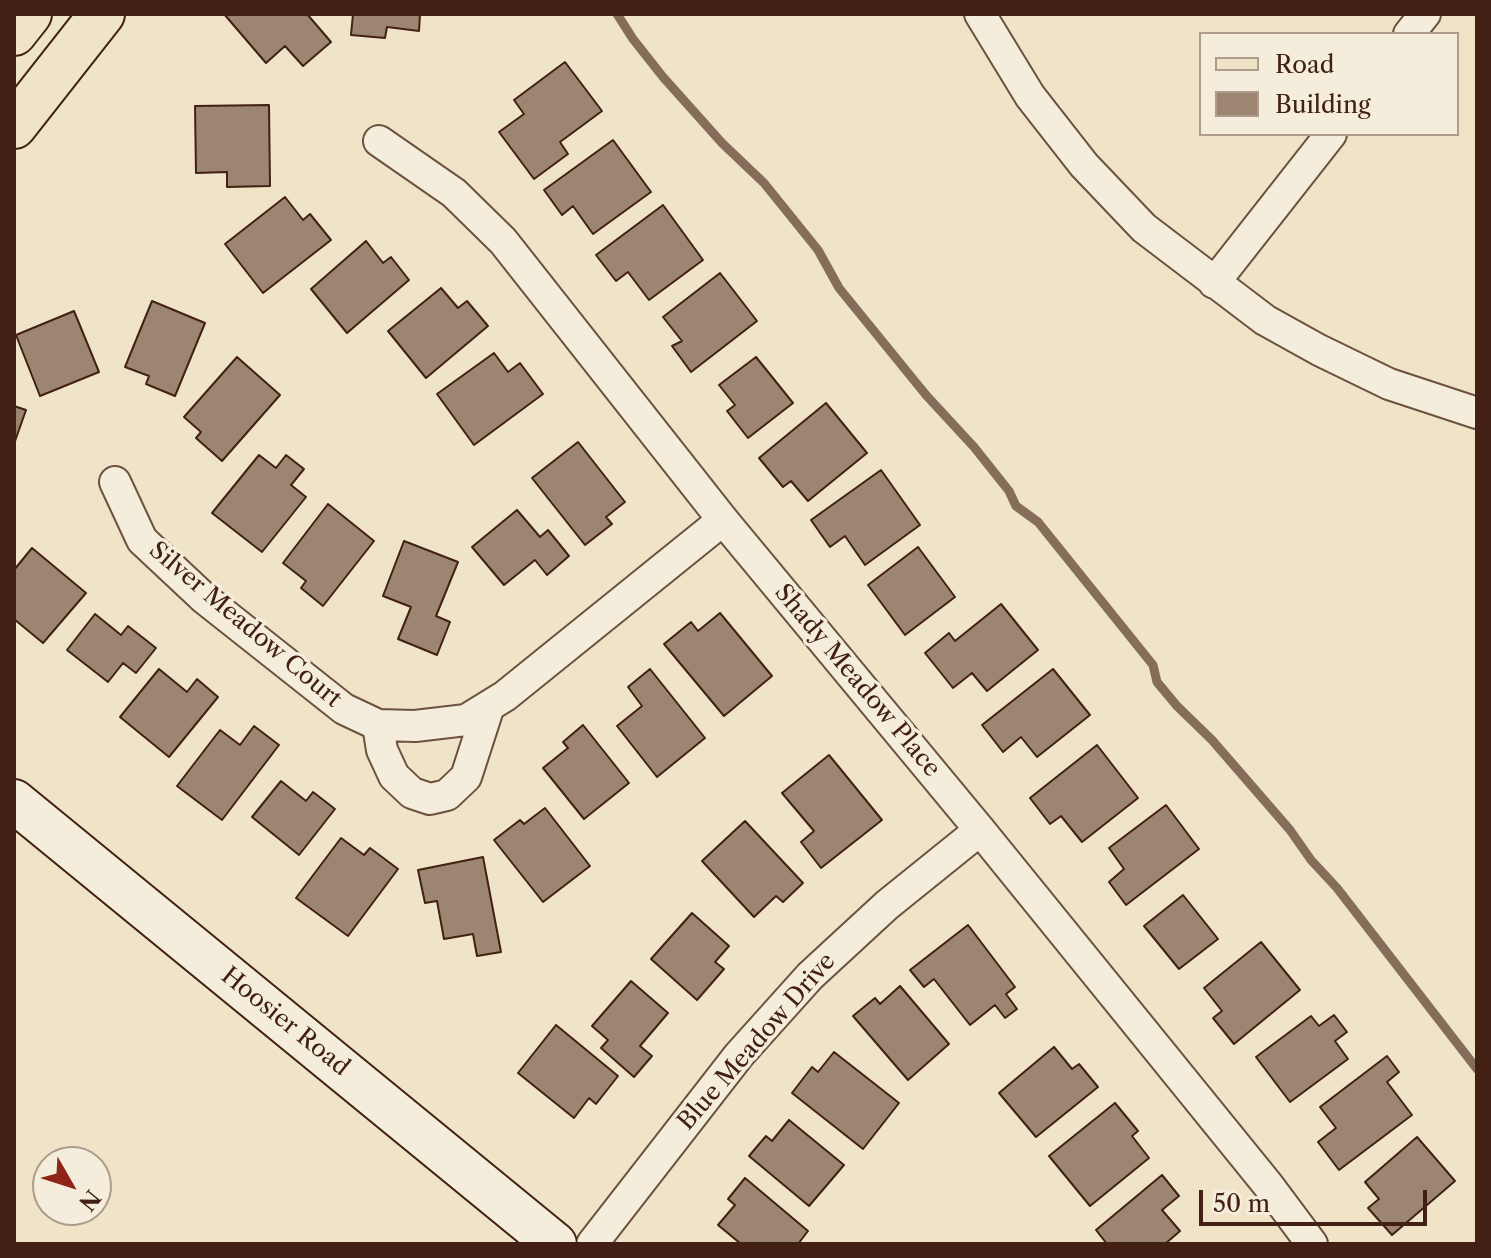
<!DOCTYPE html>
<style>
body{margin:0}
#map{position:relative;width:1491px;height:1258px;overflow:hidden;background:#efe4c7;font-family:"Libre Caslon Text",serif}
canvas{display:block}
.frame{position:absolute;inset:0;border:16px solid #422013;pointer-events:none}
.legend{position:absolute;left:1199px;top:32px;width:260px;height:104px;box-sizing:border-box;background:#f5eddb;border:2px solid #ad9b8b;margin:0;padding:10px 14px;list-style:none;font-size:24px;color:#422013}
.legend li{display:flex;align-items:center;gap:16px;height:40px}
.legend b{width:40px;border:2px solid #ad9b8b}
.north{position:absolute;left:32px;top:1146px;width:80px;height:80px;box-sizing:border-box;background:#f5eddb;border:2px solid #ad9b8b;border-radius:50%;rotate:129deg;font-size:22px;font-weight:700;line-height:32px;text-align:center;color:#422013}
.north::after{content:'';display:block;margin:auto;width:28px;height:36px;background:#8f2418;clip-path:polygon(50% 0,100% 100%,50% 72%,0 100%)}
.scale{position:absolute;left:1199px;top:1190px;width:228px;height:36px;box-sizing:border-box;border:4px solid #422013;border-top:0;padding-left:10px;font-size:24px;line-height:28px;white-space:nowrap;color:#422013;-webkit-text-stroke:6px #f5eddb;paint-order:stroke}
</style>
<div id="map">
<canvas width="1491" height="1258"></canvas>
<div class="frame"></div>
<ul class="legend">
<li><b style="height:10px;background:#efe4c7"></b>Road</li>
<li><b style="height:22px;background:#9c8671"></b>Building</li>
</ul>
<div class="north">N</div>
<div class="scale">50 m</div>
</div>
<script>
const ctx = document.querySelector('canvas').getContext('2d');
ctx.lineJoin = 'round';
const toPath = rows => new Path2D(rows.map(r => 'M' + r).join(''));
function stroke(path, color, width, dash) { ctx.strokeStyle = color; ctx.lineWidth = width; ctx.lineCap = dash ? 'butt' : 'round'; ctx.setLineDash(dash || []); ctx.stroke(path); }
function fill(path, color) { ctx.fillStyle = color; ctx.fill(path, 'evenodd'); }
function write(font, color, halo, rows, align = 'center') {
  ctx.font = font + ' "Libre Caslon Text",serif'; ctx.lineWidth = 7; ctx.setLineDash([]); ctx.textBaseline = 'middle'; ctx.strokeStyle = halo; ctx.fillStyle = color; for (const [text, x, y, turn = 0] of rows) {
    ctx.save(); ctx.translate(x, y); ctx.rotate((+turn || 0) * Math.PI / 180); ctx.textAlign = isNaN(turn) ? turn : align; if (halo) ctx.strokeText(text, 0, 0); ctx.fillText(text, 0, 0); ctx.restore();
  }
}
const stream = toPath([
 [617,14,633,39,663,77,722,143,764,183,818,250,839,288,926,395,974,447,1009,491,1016,506,1038,522,1153,665,1157,682,1177,706,1212,740,1290,830,1311,860,1337,888,1477,1069]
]);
const building = toPath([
 [224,14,307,14,331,42,303,66,285,46,266,63,224,14],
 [353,14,420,14,419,31,387,27,385,38,351,35,353,14],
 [565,62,602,111,560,142,568,154,534,179,499,132,524,114,514,100,565,62],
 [269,105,270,186,227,187,227,172,196,173,195,106,269,105],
 [613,140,651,192,593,234,573,206,562,215,544,190,613,140],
 [285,197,303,220,310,214,331,240,263,293,225,244,285,197],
 [663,205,703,260,649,300,628,272,616,281,596,255,663,205],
 [366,241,383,263,391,257,409,280,347,333,311,289,366,241],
 [720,273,757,321,691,372,672,346,682,341,663,317,720,273],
 [441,288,458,308,467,301,488,326,426,378,388,331,441,288],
 [152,301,205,323,175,396,146,384,149,376,125,367,152,301],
 [74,311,99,372,40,396,16,335,74,311],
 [494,353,508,372,520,363,543,394,474,445,437,394,494,353],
 [237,357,280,395,222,461,196,438,201,432,184,417,237,357],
 [756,357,793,403,748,438,727,411,735,405,719,385,756,357],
 [826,403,867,453,808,501,791,481,783,487,759,458,826,403],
 [14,406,26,410,14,444,14,406],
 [578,442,625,502,606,517,612,524,585,545,532,478,578,442],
 [259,455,276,468,286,455,304,469,291,485,306,497,262,552,212,513,259,455],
 [881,470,920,525,865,565,845,536,830,547,811,520,881,470],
 [328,504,374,541,323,606,301,588,306,581,283,563,328,504],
 [517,510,540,537,548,530,569,556,547,575,535,560,504,585,472,547,517,510],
 [404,541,458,562,436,616,450,622,437,655,398,639,411,607,383,596,404,541],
 [918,547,955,597,905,635,868,585,918,547],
 [32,548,86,593,43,643,14,619,14,570,32,548],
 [1001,604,1038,650,987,691,972,673,953,688,925,653,949,633,955,641,1001,604],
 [720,613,772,676,724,716,664,644,691,622,698,631,720,613],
 [95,614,121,635,128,626,156,648,136,673,123,663,108,682,67,650,95,614],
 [159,669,187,692,197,679,218,697,169,757,120,717,159,669],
 [650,669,705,738,657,777,617,726,642,706,628,687,650,669],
 [1053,669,1090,715,1037,757,1021,737,1003,752,982,725,1053,669],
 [583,725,629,783,584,819,543,768,568,748,563,742,583,725],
 [254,726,279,745,222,820,177,786,220,730,240,745,254,726],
 [1097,745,1138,798,1082,842,1061,816,1050,824,1030,798,1097,745],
 [829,755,882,820,821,868,801,842,814,831,782,793,829,755],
 [281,781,306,801,313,792,335,809,299,855,252,817,281,781],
 [1166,805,1199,849,1126,905,1109,882,1124,869,1109,848,1166,805],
 [545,808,590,866,543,902,494,840,520,820,524,824,545,808],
 [745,821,803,883,783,902,776,896,754,917,702,861,745,821],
 [341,838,364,855,370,848,398,869,348,936,296,898,341,838],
 [483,857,501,952,477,956,473,934,444,939,437,901,425,903,418,870,483,857],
 [1183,895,1218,939,1179,969,1144,926,1183,895],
 [692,913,729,946,715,962,724,969,697,1000,651,959,692,913],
 [968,925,1015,987,1006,994,1017,1009,1005,1018,995,1005,970,1025,934,979,924,987,910,970,968,925],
 [1261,942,1300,990,1234,1044,1213,1018,1222,1011,1204,988,1261,942],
 [631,981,668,1013,640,1046,652,1056,634,1077,601,1048,608,1040,592,1026,631,981],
 [900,986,949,1044,908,1080,853,1016,875,998,880,1004,900,986],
 [1334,1015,1347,1032,1335,1041,1348,1059,1290,1102,1256,1057,1311,1016,1319,1026,1334,1015],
 [556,1025,618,1076,596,1104,589,1098,574,1118,518,1073,556,1025],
 [1054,1047,1072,1069,1079,1064,1098,1087,1036,1137,999,1093,1054,1047],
 [834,1052,899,1103,863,1149,792,1093,812,1067,818,1072,834,1052],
 [1387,1056,1399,1072,1387,1082,1412,1115,1339,1170,1318,1142,1336,1128,1320,1107,1387,1056],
 [1115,1103,1138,1131,1132,1136,1149,1158,1090,1206,1049,1156,1115,1103],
 [789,1120,844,1165,809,1206,749,1156,766,1136,772,1141,789,1120],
 [1417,1137,1455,1181,1392,1235,1368,1208,1379,1199,1365,1182,1417,1137],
 [1162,1175,1179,1196,1162,1210,1180,1231,1165,1244,1107,1244,1096,1230,1162,1175],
 [745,1178,808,1231,798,1244,741,1244,718,1225,735,1205,728,1199,745,1178]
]);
const street = toPath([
 [980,14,1030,96,1084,165,1144,228,1265,320,1319,350,1389,384,1477,413],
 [1409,34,1425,14],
 [379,141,454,193,503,241,723,520,980,830,1268,1185,1312,1244],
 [1214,283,1331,134],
 [115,482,142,540,205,599,344,709,378,725,415,726,466,720,505,696,723,520],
 [378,725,382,750,394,776,412,793,430,799,447,795,466,777,489,706],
 [592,1244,739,1055,810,976,887,905,980,830]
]);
const secondary = toPath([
 [14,801,555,1244]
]);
const primary = toPath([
 [14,33,29,14],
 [14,126,102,14]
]);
const streetNames = [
 ["Silver Meadow Court",245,625,40],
 ["Shady Meadow Place",857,681,50],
 ["Hoosier Road",285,1022,39],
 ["Blue Meadow Drive",757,1042,-49]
];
stroke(stream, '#866d5a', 9);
fill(building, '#9c8671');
stroke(building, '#422013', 2);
stroke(street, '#6d5140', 34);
stroke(secondary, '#422013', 46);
stroke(primary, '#422013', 48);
stroke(street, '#f5eddb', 30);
stroke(secondary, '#f5eddb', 42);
stroke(primary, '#efe4c7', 44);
write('24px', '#422013', '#f5eddb', streetNames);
</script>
